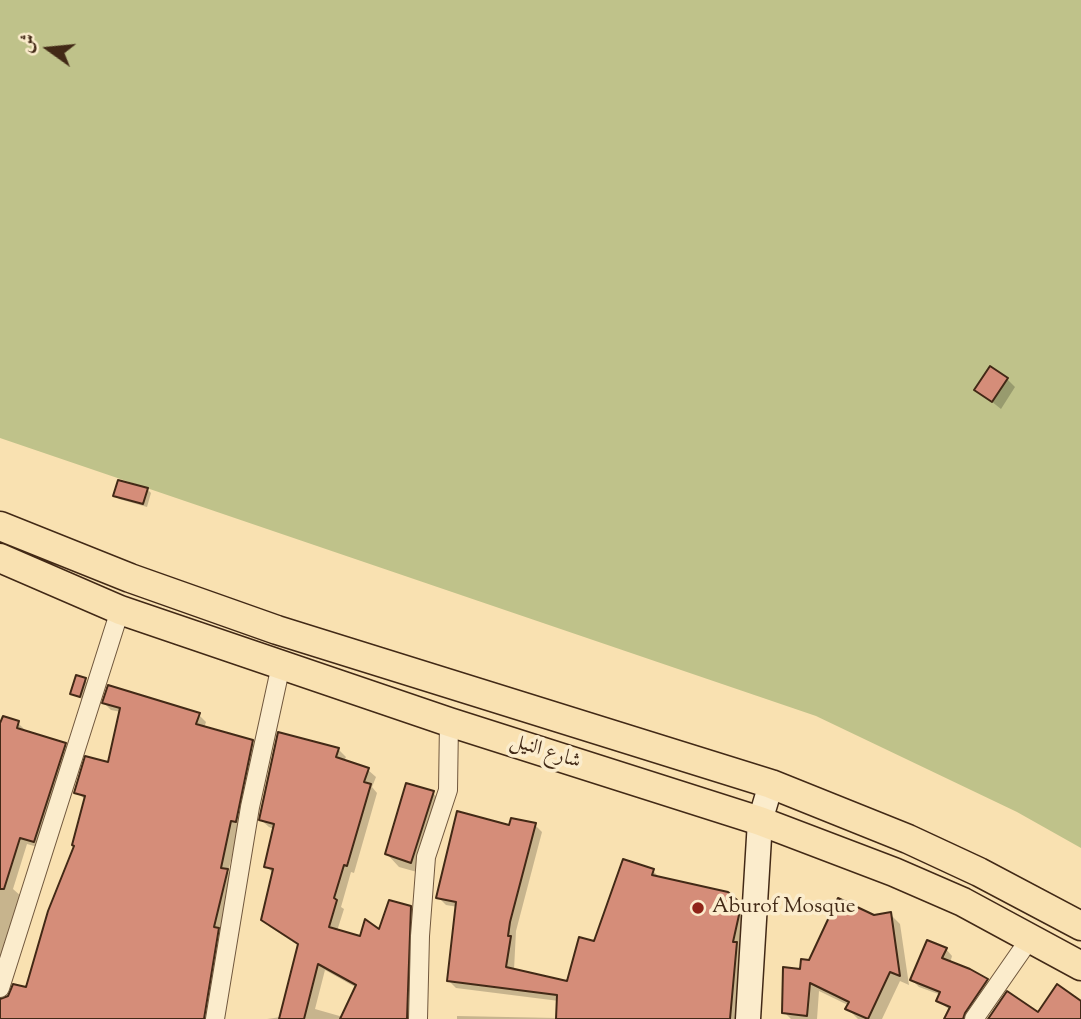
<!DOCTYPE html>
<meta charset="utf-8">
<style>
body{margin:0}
#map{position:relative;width:1081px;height:1019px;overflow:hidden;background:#f9e1b1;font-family:"Sorts Mill Goudy",Amiri,serif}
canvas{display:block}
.north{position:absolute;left:14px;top:14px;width:70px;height:70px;-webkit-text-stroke:5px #fbeccc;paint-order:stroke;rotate:285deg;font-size:19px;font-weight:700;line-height:28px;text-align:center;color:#422916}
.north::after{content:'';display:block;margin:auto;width:24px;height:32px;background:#422916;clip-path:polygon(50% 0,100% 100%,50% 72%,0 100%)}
</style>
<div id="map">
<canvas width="1081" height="1019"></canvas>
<div class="north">ش</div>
</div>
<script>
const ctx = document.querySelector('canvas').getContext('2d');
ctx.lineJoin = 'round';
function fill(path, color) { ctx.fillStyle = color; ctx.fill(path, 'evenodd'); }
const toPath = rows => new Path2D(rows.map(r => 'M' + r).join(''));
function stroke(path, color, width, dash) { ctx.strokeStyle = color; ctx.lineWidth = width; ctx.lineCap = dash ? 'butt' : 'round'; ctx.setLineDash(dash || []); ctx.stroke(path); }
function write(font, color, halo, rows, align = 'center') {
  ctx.font = font + ' "Sorts Mill Goudy",Amiri,serif'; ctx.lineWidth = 7; ctx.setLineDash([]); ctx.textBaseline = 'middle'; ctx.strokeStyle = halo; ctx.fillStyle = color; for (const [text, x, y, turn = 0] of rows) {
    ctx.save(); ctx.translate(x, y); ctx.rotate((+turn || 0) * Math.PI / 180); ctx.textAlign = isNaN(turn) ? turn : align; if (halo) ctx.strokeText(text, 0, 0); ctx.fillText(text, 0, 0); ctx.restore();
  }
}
const green = toPath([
 [0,0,1081,0,1081,848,1017,812,816,716,0,438]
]);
const shadow = toPath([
 [1007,379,1015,387,1001,409,976,389],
 [147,489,151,493,147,507,119,499,115,495],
 [77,677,89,683,84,700,72,694],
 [104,703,199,715,206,722,204,728,252,742,259,749,228,872,234,878,211,1019,15,1019,0,1012,0,1000,27,989,76,847,86,800,76,792,109,765,121,712,111,710],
 [18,723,25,730,24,732,65,744,72,751,41,848,27,844,13,889,22,897,0,978,0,732],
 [338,749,346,757,344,761,368,770,376,777,372,787,377,793,354,873,351,872,341,907,344,909,337,931,361,938,380,932,410,908,418,915,411,1019,373,1000,368,1019,267,1019,281,1017,299,946,270,927,263,920,274,874,266,866,274,829,269,827,261,820],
 [325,970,357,988,343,1017,315,1009],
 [433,793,445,806,424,874,399,867,387,854],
 [535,825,542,832,516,931,514,970,568,983,595,943,653,871,661,879,727,894,744,910,740,1019,457,1019,457,1016,557,1018,559,1001,456,988,449,981,458,907,446,905,438,897,510,827],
 [890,914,900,924,909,985,900,981,882,1019,858,1019,848,1009,850,1006,819,991,817,1019,791,1019,784,1012,801,970,810,962,874,917],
 [946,949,952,956,950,963,987,981,993,987,971,1019,946,1019,950,1010,938,1001,941,995,919,987,912,980]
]);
const building = toPath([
 [990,366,1008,378,992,402,974,390,990,366],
 [118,480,148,488,143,504,113,496,118,480],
 [76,675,86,678,80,697,70,694,76,675],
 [108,685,200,713,196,724,253,740,236,822,231,821,221,868,228,869,214,927,219,928,204,1019,0,1019,0,999,8,996,13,984,26,987,48,911,74,846,72,845,85,796,74,793,85,756,108,762,120,708,102,703,108,685],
 [3,716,19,721,17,728,66,743,34,842,20,838,4,889,0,889,0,723,3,716],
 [278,732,339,748,336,757,369,768,364,782,371,784,347,866,344,865,334,898,337,900,329,927,360,936,365,919,379,929,389,900,411,906,407,1019,340,1019,356,985,318,964,304,1019,279,1019,298,944,261,920,273,869,264,867,274,824,259,820,278,732],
 [406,783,434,791,411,863,385,854,406,783],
 [457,811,509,825,511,818,536,823,510,922,508,936,511,936,506,967,567,981,579,937,594,941,623,859,654,869,652,875,728,892,737,900,739,915,733,942,737,942,730,1019,556,1019,557,995,447,981,456,902,436,898,457,811],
 [838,898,874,915,891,912,900,976,890,972,868,1019,845,1009,849,1002,810,983,807,1016,782,1013,783,967,800,969,801,959,809,960,838,898],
 [927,940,947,948,942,958,970,969,988,979,965,1013,963,1019,944,1019,950,1007,936,1001,940,992,910,980,927,940],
 [1057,984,1081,1001,1081,1019,988,1019,1007,991,1038,1012,1057,984]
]);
const street = toPath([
 [0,988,120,610],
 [215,1019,250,807,281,665],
 [418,1019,420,936,426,857,448,790,449,722],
 [974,1019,1031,937]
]);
const secondary = toPath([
 [748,1019,760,821,771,784]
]);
const primary = toPath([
 [0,526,130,578,277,630,771,784,908,839,979,872,1081,926],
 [0,558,120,610,449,722,760,821,894,872,963,902,1081,966]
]);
const markers = [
 [698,908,7,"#8f2418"]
];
const streetNames = [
 ["شارع النيل",545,753,18]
];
const poiNames = [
 ["Aburof Mosque",712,908]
];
fill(green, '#bfc28a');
fill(shadow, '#0003');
fill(building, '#d58d79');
stroke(building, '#422916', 2);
stroke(street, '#70573d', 20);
stroke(secondary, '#422916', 27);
stroke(primary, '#422916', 31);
stroke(street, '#fbeccc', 18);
stroke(secondary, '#fbeccc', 24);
stroke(primary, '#f9e1b1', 28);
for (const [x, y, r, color] of markers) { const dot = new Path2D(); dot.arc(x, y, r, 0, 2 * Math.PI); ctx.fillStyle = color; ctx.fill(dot); stroke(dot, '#fbeccc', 2.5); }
write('21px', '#422916', '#fbeccc', streetNames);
write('21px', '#422916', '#fbeccc', poiNames, 'left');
</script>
